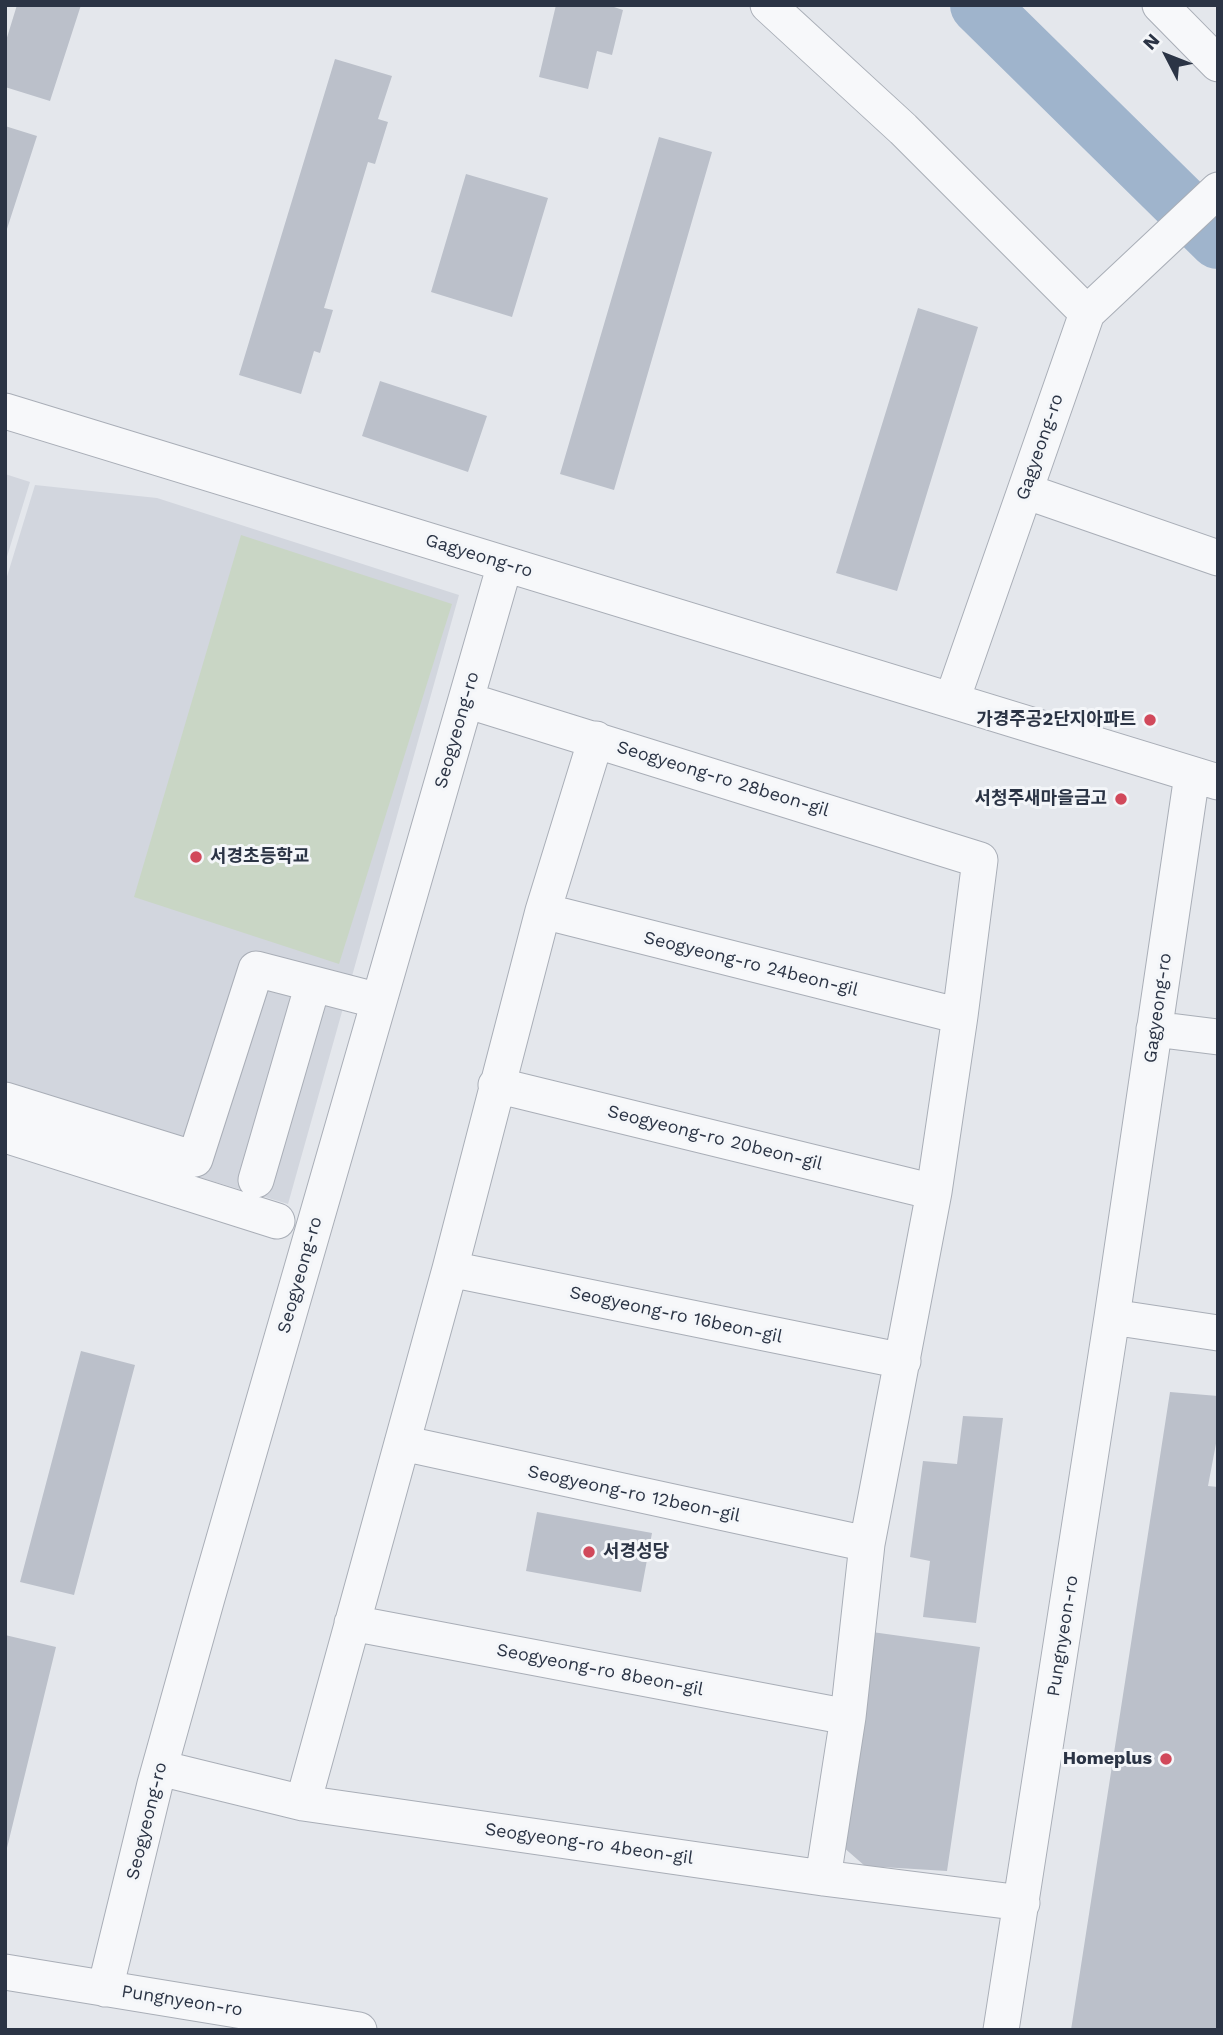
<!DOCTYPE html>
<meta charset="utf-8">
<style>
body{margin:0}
#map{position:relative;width:1223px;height:2035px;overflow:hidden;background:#e4e7ec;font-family:"Work Sans",sans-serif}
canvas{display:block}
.frame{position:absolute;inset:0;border:7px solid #2b3445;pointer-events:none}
.north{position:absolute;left:1132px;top:21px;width:70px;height:70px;-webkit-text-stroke:5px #f4f6f9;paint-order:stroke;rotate:312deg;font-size:19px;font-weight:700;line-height:28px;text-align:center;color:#2b3445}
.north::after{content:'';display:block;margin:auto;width:24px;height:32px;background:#2b3445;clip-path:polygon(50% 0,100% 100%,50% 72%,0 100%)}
</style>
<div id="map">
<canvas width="1223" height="2035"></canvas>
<div class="frame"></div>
<div class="north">N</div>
</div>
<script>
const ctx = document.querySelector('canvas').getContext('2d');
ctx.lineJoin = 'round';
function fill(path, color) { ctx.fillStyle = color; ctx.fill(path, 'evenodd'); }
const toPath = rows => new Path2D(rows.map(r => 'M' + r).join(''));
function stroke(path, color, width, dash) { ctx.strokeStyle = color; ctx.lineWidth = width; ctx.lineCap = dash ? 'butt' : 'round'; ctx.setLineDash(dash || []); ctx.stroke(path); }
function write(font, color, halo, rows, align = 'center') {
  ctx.font = font + ' "Work Sans","Noto Sans KR",sans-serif'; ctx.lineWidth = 6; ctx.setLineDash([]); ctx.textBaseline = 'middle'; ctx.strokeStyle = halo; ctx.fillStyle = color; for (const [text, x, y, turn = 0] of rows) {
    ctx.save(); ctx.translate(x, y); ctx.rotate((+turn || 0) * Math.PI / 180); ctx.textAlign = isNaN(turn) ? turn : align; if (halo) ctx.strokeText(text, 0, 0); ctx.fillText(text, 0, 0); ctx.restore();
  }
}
const built = toPath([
 [5,474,30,482,5,563],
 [35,485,157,498,459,595,288,1204,5,1118,5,583]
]);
const green = toPath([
 [241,535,452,604,339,964,134,897]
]);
const river = toPath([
 [979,5,1218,240]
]);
const building = toPath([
 [17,5,81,5,50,101,5,87,5,44],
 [556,5,608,5,623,10,612,55,597,51,588,89,539,77],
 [335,59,392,76,378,119,388,122,375,164,368,162,324,308,333,310,320,353,314,351,301,394,239,375],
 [5,126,37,136,6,232,5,232],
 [659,137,712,152,614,490,560,474],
 [466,174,548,198,512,317,431,292],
 [918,308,978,327,897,591,836,573],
 [380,381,487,416,468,472,362,436],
 [81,1351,135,1365,74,1595,20,1582],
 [1170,1392,1218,1396,1218,1433,1208,1486,1218,1487,1218,2030,1071,2030],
 [963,1416,1003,1418,976,1623,923,1617,930,1561,910,1557,923,1461,957,1464],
 [537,1512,652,1533,641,1592,526,1571],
 [872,1632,980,1647,947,1871,865,1866,842,1846],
 [5,1635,56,1647,6,1852,5,1852]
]);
const minor = toPath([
 [768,5,903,129,1087,313],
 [1160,5,1218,64],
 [5,411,1218,782],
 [1025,491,1218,558],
 [466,700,980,860,960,1016,934,1192,867,1544,848,1717,823,1878],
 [952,700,1087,313,1218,190],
 [543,911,960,1016],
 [1154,1029,1218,1037],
 [496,1085,934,1192],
 [5,1100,195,1159,256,969,379,1001],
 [5,1135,277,1221],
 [256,1180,313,984],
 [450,1269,903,1361],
 [1112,1317,1218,1333],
 [402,1443,867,1544],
 [352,1623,848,1717],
 [160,1768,303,1803,823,1878,1022,1903],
 [303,1803,450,1269,543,911,596,739],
 [5,1972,359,2030],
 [105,1989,155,1784,207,1598,505,564],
 [1001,2030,1112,1317,1192,775]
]);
const markers = [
 [1150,720,7,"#d1495b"],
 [1121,799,7,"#d1495b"],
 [196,857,7,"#d1495b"],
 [589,1552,7,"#d1495b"],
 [1166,1759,7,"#d1495b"]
];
const streetNames = [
 ["Gagyeong-ro",1040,447,-71],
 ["Gagyeong-ro",479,556,17],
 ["Seogyeong-ro",457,730,-74],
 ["Seogyeong-ro 28beon-gil",723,779,17],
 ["Seogyeong-ro 24beon-gil",751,964,14],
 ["Gagyeong-ro",1158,1008,-82],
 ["Seogyeong-ro 20beon-gil",715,1138,14],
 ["Seogyeong-ro",300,1275,-74],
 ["Seogyeong-ro 16beon-gil",676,1315,12],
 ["Seogyeong-ro 12beon-gil",634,1494,12],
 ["Pungnyeon-ro",1063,1636,-81],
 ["Seogyeong-ro 8beon-gil",600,1670,11],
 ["Seogyeong-ro",147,1821,-76],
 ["Seogyeong-ro 4beon-gil",589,1844,8],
 ["Pungnyeon-ro",182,2001,9]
];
const poiNames = [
 ["가경주공2단지아파트",1136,720],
 ["서청주새마을금고",1107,799],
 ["서경초등학교",210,857,"left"],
 ["서경성당",603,1552,"left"],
 ["Homeplus",1152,1759]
];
fill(built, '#d2d6de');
fill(green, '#c9d6c5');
stroke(river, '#9fb4cc', 58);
fill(building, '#bbc0ca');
stroke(minor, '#a9aeb7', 37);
stroke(minor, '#f7f8fa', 35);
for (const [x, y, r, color] of markers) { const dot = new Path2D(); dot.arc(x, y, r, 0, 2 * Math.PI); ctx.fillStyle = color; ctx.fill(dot); stroke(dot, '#f4f6f9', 2.5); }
write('18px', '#2b3445', '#f4f6f9', streetNames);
write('bold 18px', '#2b3445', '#f4f6f9', poiNames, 'right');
</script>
